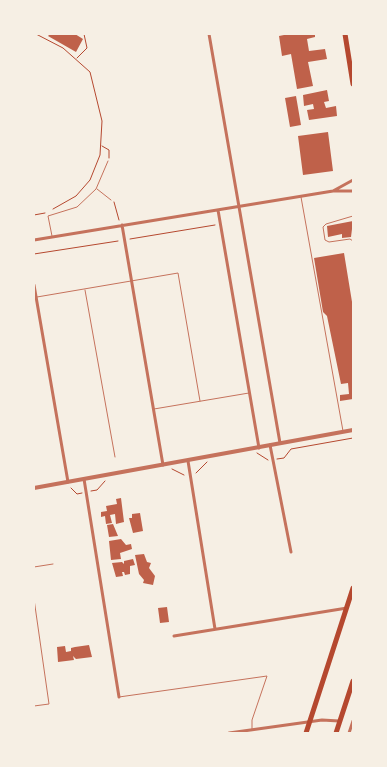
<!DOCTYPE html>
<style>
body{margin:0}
#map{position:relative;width:387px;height:767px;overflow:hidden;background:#f6efe4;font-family:"Roboto Serif",serif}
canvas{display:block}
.frame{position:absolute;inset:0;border:35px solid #f6efe4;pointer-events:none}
</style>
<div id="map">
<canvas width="387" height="767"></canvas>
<div class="frame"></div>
</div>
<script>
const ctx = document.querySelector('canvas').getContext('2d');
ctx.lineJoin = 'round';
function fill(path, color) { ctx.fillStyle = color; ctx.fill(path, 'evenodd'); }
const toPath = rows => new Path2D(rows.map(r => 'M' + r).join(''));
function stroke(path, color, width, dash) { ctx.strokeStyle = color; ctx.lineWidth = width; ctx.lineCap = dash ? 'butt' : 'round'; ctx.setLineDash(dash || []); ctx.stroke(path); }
const building = toPath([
 [50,34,75,34,83,39,76,52,48,36],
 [289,34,315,34,315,37,307,39,309,51,325,49,327,59,308,62,313,86,297,89,291,54,282,56,279,36],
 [327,90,329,101,324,102,326,108,336,106,337,116,309,120,307,110,314,109,313,104,304,106,303,95],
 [296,96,301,125,290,127,285,98],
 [328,132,333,171,303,175,298,136],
 [353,221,351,237,342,238,342,234,328,237,327,226],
 [344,253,353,308,353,399,340,401,340,395,349,394,348,383,341,384,327,316,323,312,314,258],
 [121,498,124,522,116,524,115,514,110,515,112,523,106,524,105,516,101,517,101,512,107,511,106,506,117,504,116,499],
 [140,513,143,531,133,533,129,518,132,518,132,514],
 [113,524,118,536,109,537,107,525],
 [121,539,126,545,131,544,132,549,120,553,121,559,111,560,109,541],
 [144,554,147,562,151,563,149,568,155,576,153,585,143,583,144,580,139,574,135,555],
 [133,559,135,565,130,566,130,574,125,575,124,572,122,572,123,576,116,577,112,563,122,562,124,564,124,561],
 [167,607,169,622,160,623,158,608],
 [89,645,92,657,76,659,73,656,74,660,58,662,57,647,65,646,66,652,71,651,71,648,75,647]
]);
const path = toPath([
 [36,34,63,48,90,72,102,121,100,155,90,180,76,196,53,209],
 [77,58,87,48,84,34],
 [102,146,109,150,109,158],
 [114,202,119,220],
 [34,215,45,213],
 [130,239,215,225],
 [34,254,118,241],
 [257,453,268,460],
 [277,459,284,458,291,449,353,438],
 [172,469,184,475],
 [196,473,207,462],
 [71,488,77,494,82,493],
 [91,491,97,490,105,481]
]);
const service = toPath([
 [97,189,111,200],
 [301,197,343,431],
 [353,216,326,224,323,227,325,240,329,242,350,239,353,241],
 [52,236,48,216,77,207,96,189,108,161],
 [85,290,115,457],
 [37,297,178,273,200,401],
 [154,409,249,393],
 [34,567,53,564],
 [34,599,49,704,34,706],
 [119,697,267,676,252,720,252,729]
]);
const minor = toPath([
 [209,34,280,443],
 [333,191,353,191],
 [218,210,259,448],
 [122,225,163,465],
 [34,240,333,191,353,180],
 [34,285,68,482],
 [270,445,291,552],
 [188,461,215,629],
 [84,479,119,697],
 [174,636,347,608],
 [229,733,322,720,339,721],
 [349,733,353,721]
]);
const tertiary = toPath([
 [34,488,353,430]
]);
const trunk = toPath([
 [345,34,353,84],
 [306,733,353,588],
 [336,733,353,681]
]);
fill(building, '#bf614a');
stroke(path, '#b5482f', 1);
stroke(service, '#c5725c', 1);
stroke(minor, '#c5725c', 3);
stroke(tertiary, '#c5725c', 4);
stroke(trunk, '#b5482f', 5);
</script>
